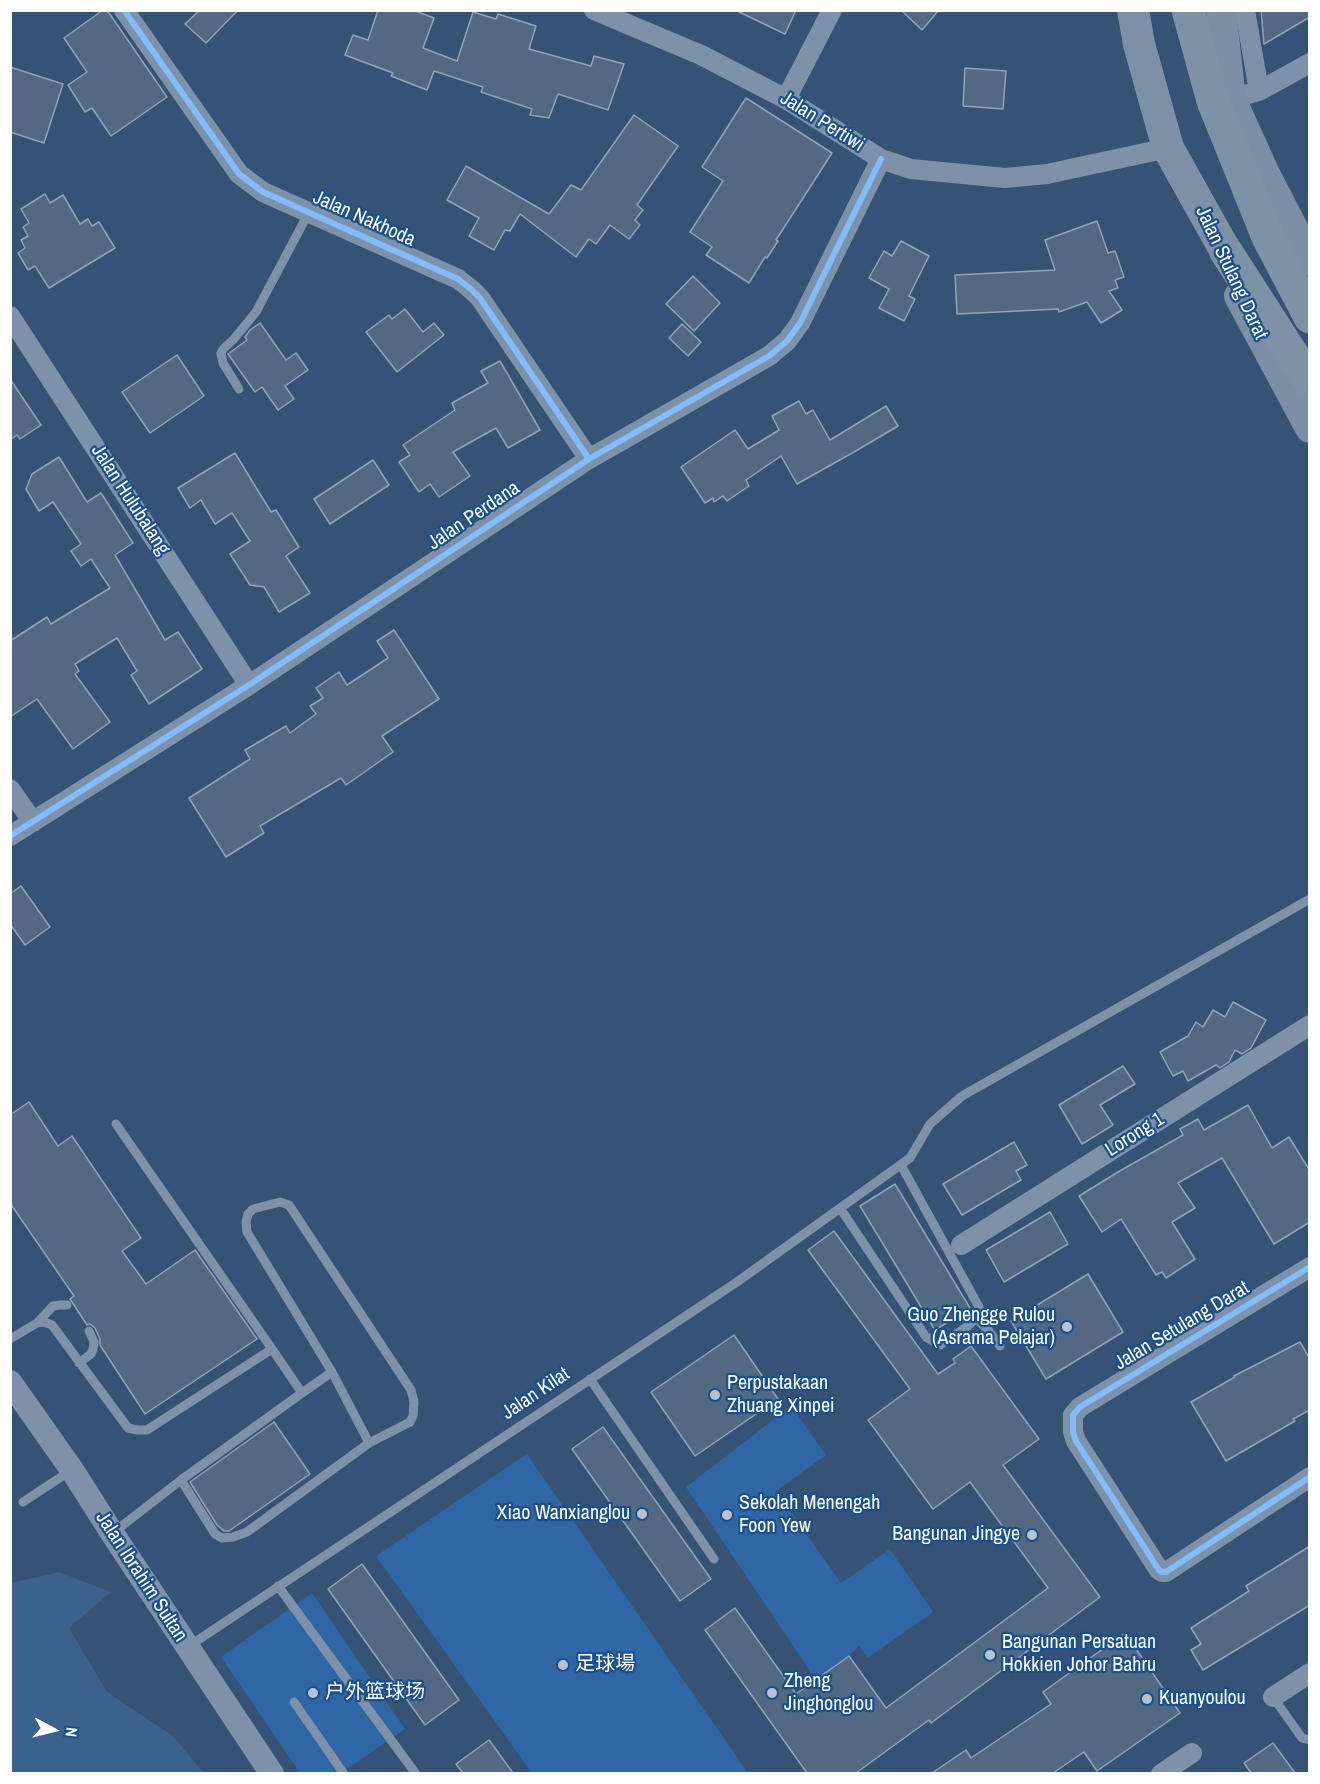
<!DOCTYPE html>
<meta charset="utf-8">
<style>
body{margin:0}
#map{position:relative;width:1320px;height:1784px;overflow:hidden;background:#365274;font-family:"Archivo Narrow",sans-serif}
canvas{display:block}
.frame{position:absolute;inset:0;border:12px solid #fff;pointer-events:none}
.north{position:absolute;left:24px;top:1700px;width:60px;height:60px;-webkit-text-stroke:4px #1b4f8f;paint-order:stroke;rotate:97deg;font-size:16px;font-weight:700;line-height:24px;text-align:center;color:#fff}
.north::after{content:'';display:block;margin:auto;width:21px;height:27px;background:#fff;clip-path:polygon(50% 0,100% 100%,50% 72%,0 100%)}
</style>
<div id="map">
<canvas width="1320" height="1784"></canvas>
<div class="frame"></div>
<div class="north">N</div>
</div>
<script>
const ctx = document.querySelector('canvas').getContext('2d');
ctx.lineJoin = 'round';
function fill(path, color) { ctx.fillStyle = color; ctx.fill(path, 'evenodd'); }
const toPath = rows => new Path2D(rows.map(r => 'M' + r).join(''));
function stroke(path, color, width, dash) { ctx.strokeStyle = color; ctx.lineWidth = width; ctx.lineCap = dash ? 'butt' : 'round'; ctx.setLineDash(dash || []); ctx.stroke(path); }
function write(font, color, halo, rows, align = 'center') {
  ctx.font = font + ' "Archivo Narrow","Noto Sans SC",sans-serif'; ctx.lineWidth = 4.5; ctx.setLineDash([]); ctx.textBaseline = 'middle'; ctx.strokeStyle = halo; ctx.fillStyle = color; for (const [text, x, y, turn = 0] of rows) {
    ctx.save(); ctx.translate(x, y); ctx.rotate((+turn || 0) * Math.PI / 180); ctx.textAlign = isNaN(turn) ? turn : align; if (halo) ctx.strokeText(text, 0, 0); ctx.fillText(text, 0, 0); ctx.restore();
  }
}
const green = toPath([
 [791,1406,826,1455,776,1491,841,1583,890,1549,933,1612,868,1658,859,1646,849,1656,816,1680,686,1487],
 [527,1454,748,1773,532,1773,376,1556],
 [312,1593,405,1729,341,1773,300,1773,221,1657]
]);
const water = toPath([
 [59,1572,111,1592,69,1628,107,1692,173,1736,204,1773,11,1773,11,1583]
]);
const building = toPath([
 [103,10,107,10,167,97,111,136,92,108,85,112,68,85,87,72,64,38,103,10],
 [200,10,238,10,206,43,185,24,200,10],
 [378,10,413,10,434,18,423,48,457,61,473,12,496,19,498,14,536,26,529,49,591,66,594,56,624,64,608,110,558,94,549,118,530,115,532,109,481,92,483,87,434,71,427,90,391,76,393,73,345,55,353,35,368,40,378,10],
 [735,10,796,10,785,34,735,10],
 [901,10,939,10,922,30,901,10],
 [1261,10,1310,10,1310,17,1264,44,1261,10],
 [10,67,63,84,44,143,10,132,10,67],
 [965,68,1006,71,1003,109,963,106,965,68],
 [746,98,832,153,776,240,778,241,767,258,765,257,749,283,706,255,712,247,690,232,723,181,702,167,746,98],
 [634,115,678,146,637,205,643,210,635,220,640,225,629,239,610,225,596,244,589,239,576,257,520,214,510,231,505,230,494,250,469,236,479,218,447,200,466,166,549,214,571,185,581,190,634,115],
 [45,194,50,203,63,195,80,224,88,219,92,226,99,222,115,248,49,288,35,266,28,270,18,253,25,248,21,240,28,236,23,227,29,223,21,209,45,194],
 [1097,221,1108,253,1115,251,1124,277,1115,280,1118,288,1109,291,1122,310,1101,323,1087,302,1059,312,1058,309,957,314,955,275,1055,270,1045,240,1097,221],
 [901,241,929,256,909,296,915,299,904,321,879,308,889,289,869,278,884,251,892,256,901,241],
 [693,276,720,303,694,331,666,304,693,276],
 [405,309,423,332,434,323,444,335,397,372,366,332,389,315,392,319,405,309],
 [260,323,286,360,296,353,308,370,285,386,294,399,278,410,262,387,255,392,228,354,247,340,245,337,250,330,260,323],
 [682,324,701,342,688,356,669,338,682,324],
 [177,355,204,396,150,433,122,392,177,355],
 [500,361,540,430,508,448,496,428,453,452,470,476,439,497,430,484,419,492,399,462,410,455,403,445,455,410,452,403,488,383,481,371,500,361],
 [10,379,41,425,20,439,17,435,10,440,10,379],
 [799,401,806,414,813,410,830,440,886,406,898,426,854,452,797,484,781,456,746,480,749,486,727,501,723,496,714,502,713,498,705,503,681,467,735,430,748,449,779,430,772,416,799,401],
 [235,453,271,512,276,510,299,547,286,556,310,593,279,612,264,587,250,585,230,554,250,541,232,513,215,524,201,500,190,508,178,488,235,453],
 [59,457,87,502,101,493,133,543,115,555,165,640,178,632,202,669,149,704,131,675,137,671,117,638,75,664,79,671,75,674,110,722,73,749,37,699,10,717,10,641,47,617,51,624,110,588,91,559,81,566,71,551,81,544,53,502,39,511,26,489,32,474,59,457],
 [373,460,389,485,330,524,314,499,373,460],
 [394,630,439,699,382,736,393,752,346,785,341,778,260,826,264,833,226,857,189,798,250,759,245,750,286,726,290,733,316,714,310,706,323,698,316,688,339,672,347,685,388,658,377,641,394,630],
 [21,886,50,927,25,945,10,924,10,894,21,886],
 [1233,1002,1266,1020,1251,1048,1242,1054,1235,1050,1229,1062,1220,1068,1216,1065,1188,1081,1183,1071,1173,1076,1160,1052,1188,1036,1196,1022,1203,1027,1213,1010,1225,1017,1233,1002],
 [1123,1066,1135,1084,1100,1105,1113,1125,1082,1144,1059,1105,1123,1066],
 [29,1102,58,1146,72,1136,141,1238,122,1251,146,1284,195,1250,257,1339,145,1414,100,1345,100,1339,95,1328,90,1324,87,1325,70,1299,74,1296,10,1203,10,1115,29,1102],
 [1248,1105,1272,1148,1289,1137,1310,1171,1310,1222,1274,1244,1222,1158,1178,1183,1195,1208,1172,1222,1195,1259,1166,1278,1162,1272,1156,1275,1121,1219,1102,1232,1079,1196,1118,1172,1183,1135,1180,1129,1198,1119,1204,1130,1248,1105],
 [1014,1142,1027,1165,1016,1171,1021,1180,962,1215,943,1184,1014,1142],
 [895,1184,970,1308,935,1330,860,1206,895,1184],
 [1050,1212,1068,1244,1004,1282,986,1250,1050,1212],
 [834,1231,938,1374,955,1363,953,1359,971,1346,1039,1439,1003,1465,1100,1597,931,1723,929,1720,856,1773,807,1773,705,1630,735,1608,796,1694,849,1656,886,1708,1048,1588,970,1482,933,1509,868,1420,910,1389,808,1250,834,1231],
 [1088,1274,1123,1332,1046,1379,1011,1321,1088,1274],
 [734,1335,778,1399,695,1456,651,1392,734,1335],
 [1300,1342,1310,1359,1310,1410,1293,1419,1295,1421,1226,1461,1191,1402,1235,1377,1234,1376,1300,1342],
 [274,1422,310,1474,229,1531,224,1531,217,1525,190,1482,274,1422],
 [603,1427,711,1579,680,1601,572,1449,603,1427],
 [1310,1546,1310,1605,1203,1670,1191,1650,1201,1644,1191,1628,1249,1591,1246,1586,1310,1546],
 [362,1564,459,1700,425,1725,328,1589,362,1564],
 [1125,1633,1180,1713,1097,1771,1084,1752,1053,1773,932,1773,966,1750,971,1758,1051,1704,1043,1692,1125,1633],
 [489,1740,513,1773,463,1773,456,1764,489,1740],
 [1273,1743,1295,1773,1251,1773,1244,1763,1273,1743]
]);
const service = toPath([
 [239,389,223,363,221,353,224,348,233,340,256,312,309,212],
 [901,1165,979,1307,980,1312,976,1318],
 [840,1208,926,1337,940,1345,968,1326,976,1318,988,1330,1000,1346],
 [37,1323,44,1322,52,1325,128,1428,137,1430,147,1430,272,1349,116,1124],
 [10,1339,37,1323,53,1306,60,1305,67,1305],
 [79,1363,91,1354,93,1349,94,1342,89,1331],
 [590,1379,714,1559],
 [302,1393,332,1372],
 [181,1480,215,1534,222,1538,233,1537,247,1532,369,1443,410,1422,413,1416,414,1402,411,1390,289,1205,280,1202,253,1209,248,1214,246,1222,247,1232,332,1372,369,1443],
 [23,1502,70,1471],
 [114,1532,181,1480,302,1393,272,1349],
 [278,1586,416,1774],
 [189,1646,737,1282,910,1158,930,1124,962,1096,1310,899],
 [1273,1697,1302,1738,1310,1740],
 [294,1702,344,1774]
]);
const minor = toPath([
 [124,10,239,174,263,192,458,279,472,290,480,298,589,459],
 [594,10,701,55,786,99,881,159,911,169,1005,178,1047,174,1168,148],
 [1245,10,1259,91],
 [786,99,832,10],
 [1231,99,1259,91,1310,63],
 [10,316,249,685],
 [10,789,33,822],
 [10,836,249,685,589,459,769,356,787,341,800,323,881,159],
 [961,1245,1310,1025],
 [1310,1267,1080,1407,1073,1415,1073,1432,1076,1441,1159,1570,1162,1572,1166,1572,1310,1477],
 [1273,1697,1310,1673],
 [1161,1774,1192,1753]
]);
const tertiary = toPath([
 [10,1382,72,1470,112,1533,272,1774]
]);
const primary = toPath([
 [1221,10,1231,99,1265,174,1310,261],
 [1239,296,1310,428]
]);
const trunk = toPath([
 [1133,10,1139,44,1168,148,1225,250]
]);
const motorway = toPath([
 [1188,10,1213,101,1268,237,1310,317],
 [1225,250,1310,382]
]);
const cycleway = toPath([
 [124,10,239,174,263,192,458,279,472,290,480,298,589,459],
 [10,836,249,685,589,459,769,356,787,341,800,323,881,159],
 [1310,1267,1080,1407,1073,1415,1073,1432,1076,1441,1159,1570,1162,1572,1166,1572,1310,1477]
]);
const markers = [
 [1067,1327,6,"#b9c2ce"],
 [715,1395,6,"#b9c2ce"],
 [642,1514,6,"#b9c2ce"],
 [727,1515,6,"#b9c2ce"],
 [1032,1535,6,"#b9c2ce"],
 [990,1655,6,"#b9c2ce"],
 [563,1665,6,"#b9c2ce"],
 [313,1693,6,"#b9c2ce"],
 [772,1693,6,"#b9c2ce"],
 [1147,1699,6,"#b9c2ce"]
];
const streetNames = [
 ["Jalan Pertiwi",822,122,32],
 ["Jalan Nakhoda",364,219,24],
 ["Jalan Stulang Darat",1231,273,65],
 ["Jalan Hulubalang",130,500,57],
 ["Jalan Perdana",474,516,-34],
 ["Lorong 1",1135,1135,-32],
 ["Jalan Setulang Darat",1182,1326,-31],
 ["Jalan Kilat",536,1394,-34],
 ["Jalan Ibrahim Sultan",141,1577,57]
];
const poiNames = [
 ["Guo Zhengge Rulou",1055,1316,"right"],
 ["(Asrama Pelajar)",1055,1339,"right"],
 ["Perpustakaan",727,1384],
 ["Zhuang Xinpei",727,1407],
 ["Sekolah Menengah",739,1504],
 ["Foon Yew",739,1527],
 ["Xiao Wanxianglou",630,1514,"right"],
 ["Bangunan Jingye",1020,1535,"right"],
 ["Bangunan Persatuan",1002,1643],
 ["Hokkien Johor Bahru",1002,1666],
 ["足球場",575,1665],
 ["Zheng",784,1682],
 ["Jinghonglou",784,1705],
 ["户外篮球场",325,1693],
 ["Kuanyoulou",1159,1699]
];
fill(green, '#2f66a5');
fill(water, '#3b618d');
fill(building, '#526984');
stroke(building, '#92a2b6', 1.5);
stroke(service, '#7d92a8', 9);
stroke(minor, '#7d92a8', 20);
stroke(tertiary, '#7d92a8', 24);
stroke(primary, '#7d8ea7', 30);
stroke(trunk, '#7e90a7', 32);
stroke(motorway, '#7e92a7', 33);
stroke(cycleway, '#80bcff', 6);
for (const [x, y, r, color] of markers) { const dot = new Path2D(); dot.arc(x, y, r, 0, 2 * Math.PI); ctx.fillStyle = color; ctx.fill(dot); stroke(dot, '#1b4f8f', 2); }
write('20px', '#fff', '#1b4f8f', streetNames);
write('20px', '#fff', '#1b4f8f', poiNames, 'left');
</script>
